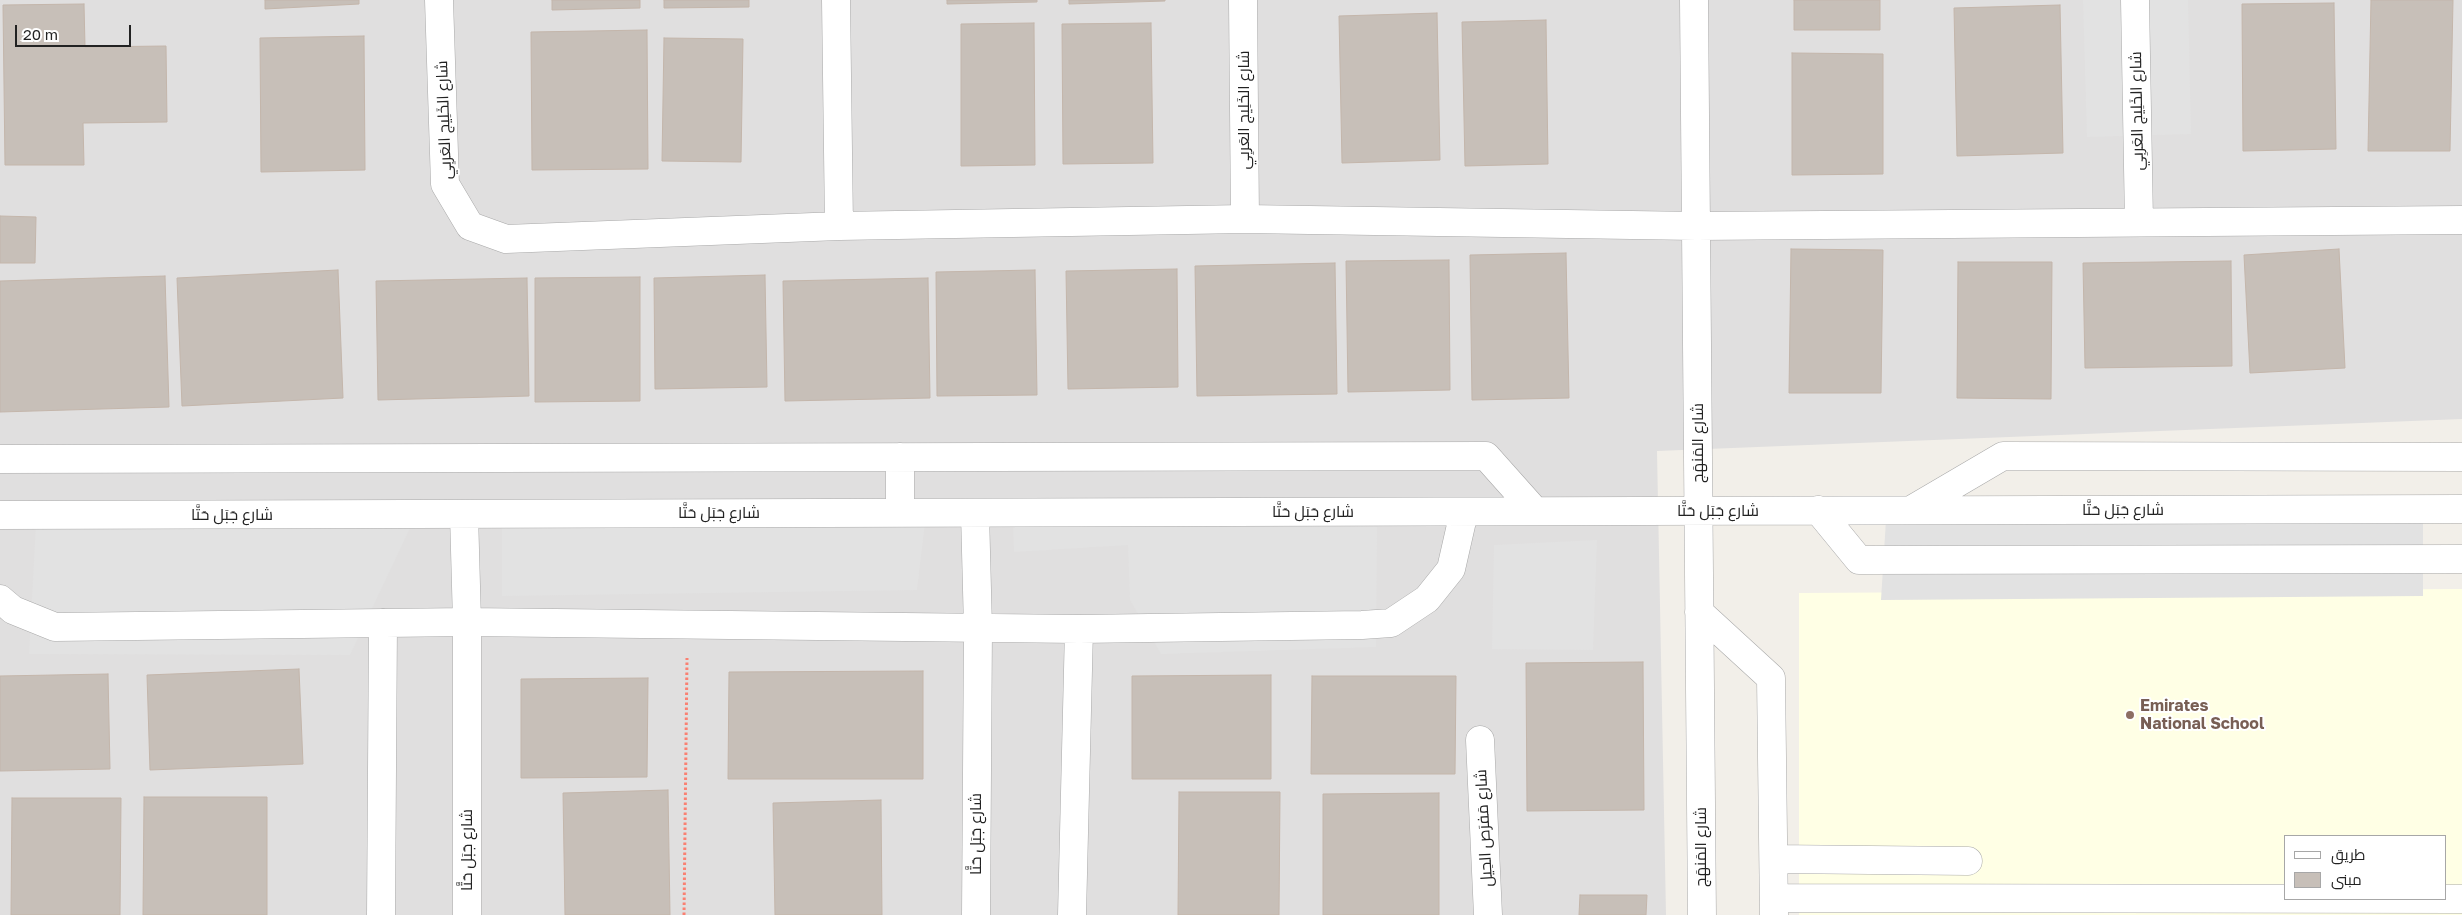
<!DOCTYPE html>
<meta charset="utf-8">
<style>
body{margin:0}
#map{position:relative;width:2462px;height:915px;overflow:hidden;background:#f2efe9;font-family:"Golos Text",Cairo,sans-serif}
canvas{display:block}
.legend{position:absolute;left:2284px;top:835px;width:162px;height:65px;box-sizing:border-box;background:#fff;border:1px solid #a7a7a7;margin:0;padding:6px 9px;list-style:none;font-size:15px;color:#222}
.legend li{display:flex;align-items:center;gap:10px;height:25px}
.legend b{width:25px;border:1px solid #a7a7a7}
.scale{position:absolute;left:15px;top:25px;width:116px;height:22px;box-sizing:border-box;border:2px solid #222;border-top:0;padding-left:6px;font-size:15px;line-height:18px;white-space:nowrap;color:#222;-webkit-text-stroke:4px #fff;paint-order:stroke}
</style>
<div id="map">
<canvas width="2462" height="915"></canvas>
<ul class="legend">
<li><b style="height:6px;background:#fff"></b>طريق</li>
<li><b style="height:14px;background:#c7bfb8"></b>مبنى</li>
</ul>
<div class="scale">20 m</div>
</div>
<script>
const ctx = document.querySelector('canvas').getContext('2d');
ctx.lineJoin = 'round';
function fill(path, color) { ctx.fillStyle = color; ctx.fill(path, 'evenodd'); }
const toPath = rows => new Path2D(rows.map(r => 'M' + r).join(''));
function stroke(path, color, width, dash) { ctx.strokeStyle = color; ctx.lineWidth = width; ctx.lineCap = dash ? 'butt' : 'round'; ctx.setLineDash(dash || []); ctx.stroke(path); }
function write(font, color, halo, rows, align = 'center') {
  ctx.font = font + ' "Golos Text",Cairo,sans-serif'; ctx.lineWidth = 4; ctx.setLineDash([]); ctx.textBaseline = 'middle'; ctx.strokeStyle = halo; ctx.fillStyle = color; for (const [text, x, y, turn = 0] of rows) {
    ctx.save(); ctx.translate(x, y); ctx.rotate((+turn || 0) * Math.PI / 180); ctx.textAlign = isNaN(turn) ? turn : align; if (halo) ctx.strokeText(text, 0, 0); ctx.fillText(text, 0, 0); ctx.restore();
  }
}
const residential = toPath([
 [0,0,2462,0,2462,419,1657,451,1666,915,0,915]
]);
const education = toPath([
 [2462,589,2462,915,1799,915,1799,593],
 [2286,836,2446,836,2446,899,2286,899]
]);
const parking = toPath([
 [2083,0,2188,0,2191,134,2087,137],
 [2423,518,2423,596,1881,600,1886,520],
 [1013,522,1377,527,1376,647,1161,654,1130,600,1128,545,1014,552],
 [502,523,925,524,917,590,502,596],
 [36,524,412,524,350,655,29,654],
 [1597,540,1593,650,1492,649,1494,545]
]);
const building = toPath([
 [265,0,359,0,359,4,265,9,265,0],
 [552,0,640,0,640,8,552,10,552,0],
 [664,0,749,0,749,7,664,8,664,0],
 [947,0,1037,0,1037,2,947,4,947,0],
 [1069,0,1165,0,1165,1,1069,4,1069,0],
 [1794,0,1880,0,1880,30,1794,30,1794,0],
 [2371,0,2453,0,2450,151,2368,151,2371,0],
 [2334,3,2336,149,2243,151,2242,4,2334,3],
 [84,4,85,47,166,46,167,122,83,123,84,165,5,165,3,5,84,4],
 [2060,5,2063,153,1957,156,1954,8,2060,5],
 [1437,13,1440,160,1342,163,1339,16,1437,13],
 [1546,20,1548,164,1465,166,1462,22,1546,20],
 [1034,23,1035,165,961,166,961,24,1034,23],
 [1151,23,1153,163,1063,164,1062,24,1151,23],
 [647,30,648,169,532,170,531,32,647,30],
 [364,36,365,170,261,172,260,38,364,36],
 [664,38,743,39,741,162,662,161,664,38],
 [1792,53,1883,54,1883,174,1792,175,1792,53],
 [0,216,36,217,35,263,0,263,0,216],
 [1791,249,1883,250,1881,393,1789,393,1791,249],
 [2339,249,2345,368,2250,373,2244,255,2339,249],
 [1566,253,1569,398,1472,400,1470,255,1566,253],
 [1449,260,1450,390,1348,392,1346,261,1449,260],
 [2231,261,2232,366,2085,368,2083,263,2231,261],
 [1958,262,2052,262,2051,399,1957,398,1958,262],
 [1335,263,1337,394,1197,396,1195,266,1335,263],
 [1177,269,1178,387,1068,389,1066,271,1177,269],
 [338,270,343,398,182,406,177,278,338,270],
 [1035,270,1037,395,937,396,936,272,1035,270],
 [765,275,767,387,655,389,654,278,765,275],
 [165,276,169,407,0,412,0,281,165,276],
 [640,277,640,401,535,402,535,278,640,277],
 [527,278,529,396,378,400,376,281,527,278],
 [928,278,930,398,785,401,783,281,928,278],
 [1643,662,1644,810,1527,811,1526,663,1643,662],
 [299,669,303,764,150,770,147,675,299,669],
 [923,671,923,779,728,779,729,672,923,671],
 [108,674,110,769,0,771,0,676,108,674],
 [1271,675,1271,779,1132,779,1132,676,1271,675],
 [1312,676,1456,676,1455,774,1311,774,1312,676],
 [648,678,647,777,521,778,521,679,648,678],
 [668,790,670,915,565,915,563,793,668,790],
 [1179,792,1280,792,1279,915,1178,915,1179,792],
 [1439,793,1439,915,1323,915,1323,794,1439,793],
 [144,797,267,797,267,915,143,915,144,797],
 [12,798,121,798,120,915,11,915,12,798],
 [881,800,882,915,775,915,773,803,881,800],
 [1580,895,1647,895,1646,915,1579,915,1580,895]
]);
const path = toPath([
 [684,915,687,658]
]);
const minor = toPath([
 [439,0,445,184,470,226,506,239,839,226,1245,219,1696,226,2462,220],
 [836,0,839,226],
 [1243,0,1245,219],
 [1694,0,1702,915],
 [2135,0,2139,222],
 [900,457,900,513],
 [0,459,1486,456,1535,511],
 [1818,510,1859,560,2462,559],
 [1911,510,2003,456,2462,457],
 [975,513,978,628,976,915],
 [464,514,467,622,467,915],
 [0,515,2462,509],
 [0,599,13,610,55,627,467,622,1079,629,1362,625,1391,623,1427,599,1451,569,1464,512],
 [1699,612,1771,678,1774,915],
 [1480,740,1488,915],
 [1774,859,1968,861],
 [1774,898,2462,899],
 [381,915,383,623],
 [1072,915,1079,629]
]);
const markers = [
 [2130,715,5,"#8d6e63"]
];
const streetNames = [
 ["شارع الخَلِيج العَربِي",1244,110,-90],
 ["شارع الخَلِيج العَربِي",2137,111,-91],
 ["شارع الخَلِيج العَربِي",444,120,-92],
 ["شارع المَنهَج",1698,443,-90],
 ["شارع جَبَل حَتَّا",2123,510],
 ["شارع جَبَل حَتَّا",1718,511],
 ["شارع جَبَل حَتَّا",1313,512],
 ["شارع جَبَل حَتَّا",719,513],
 ["شارع جَبَل حَتَّا",232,515],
 ["شارع مَفرَص الحِيل",1484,828,-93],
 ["شارع جَبَل حَتَّا",976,834,-90],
 ["شارع المَنهَج",1701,847,-90],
 ["شارع جَبَل حَتَّا",467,850,-90]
];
const educationNames = [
 ["Emirates",2140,706],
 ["National School",2140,724]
];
fill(residential, '#e0dfdf');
fill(education, '#ffffe5');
fill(parking, '#e2e2e2');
fill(building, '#c7bfb8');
stroke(building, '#c4b6ab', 1);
stroke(minor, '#a9a9a9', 29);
stroke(path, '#fa8072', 3, [2.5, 2.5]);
stroke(minor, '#fff', 28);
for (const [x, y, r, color] of markers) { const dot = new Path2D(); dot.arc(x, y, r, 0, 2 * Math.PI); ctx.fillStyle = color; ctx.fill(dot); stroke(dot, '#fff', 2); }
write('16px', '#222', '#fff', streetNames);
write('bold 16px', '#785e54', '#fff', educationNames, 'left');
</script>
